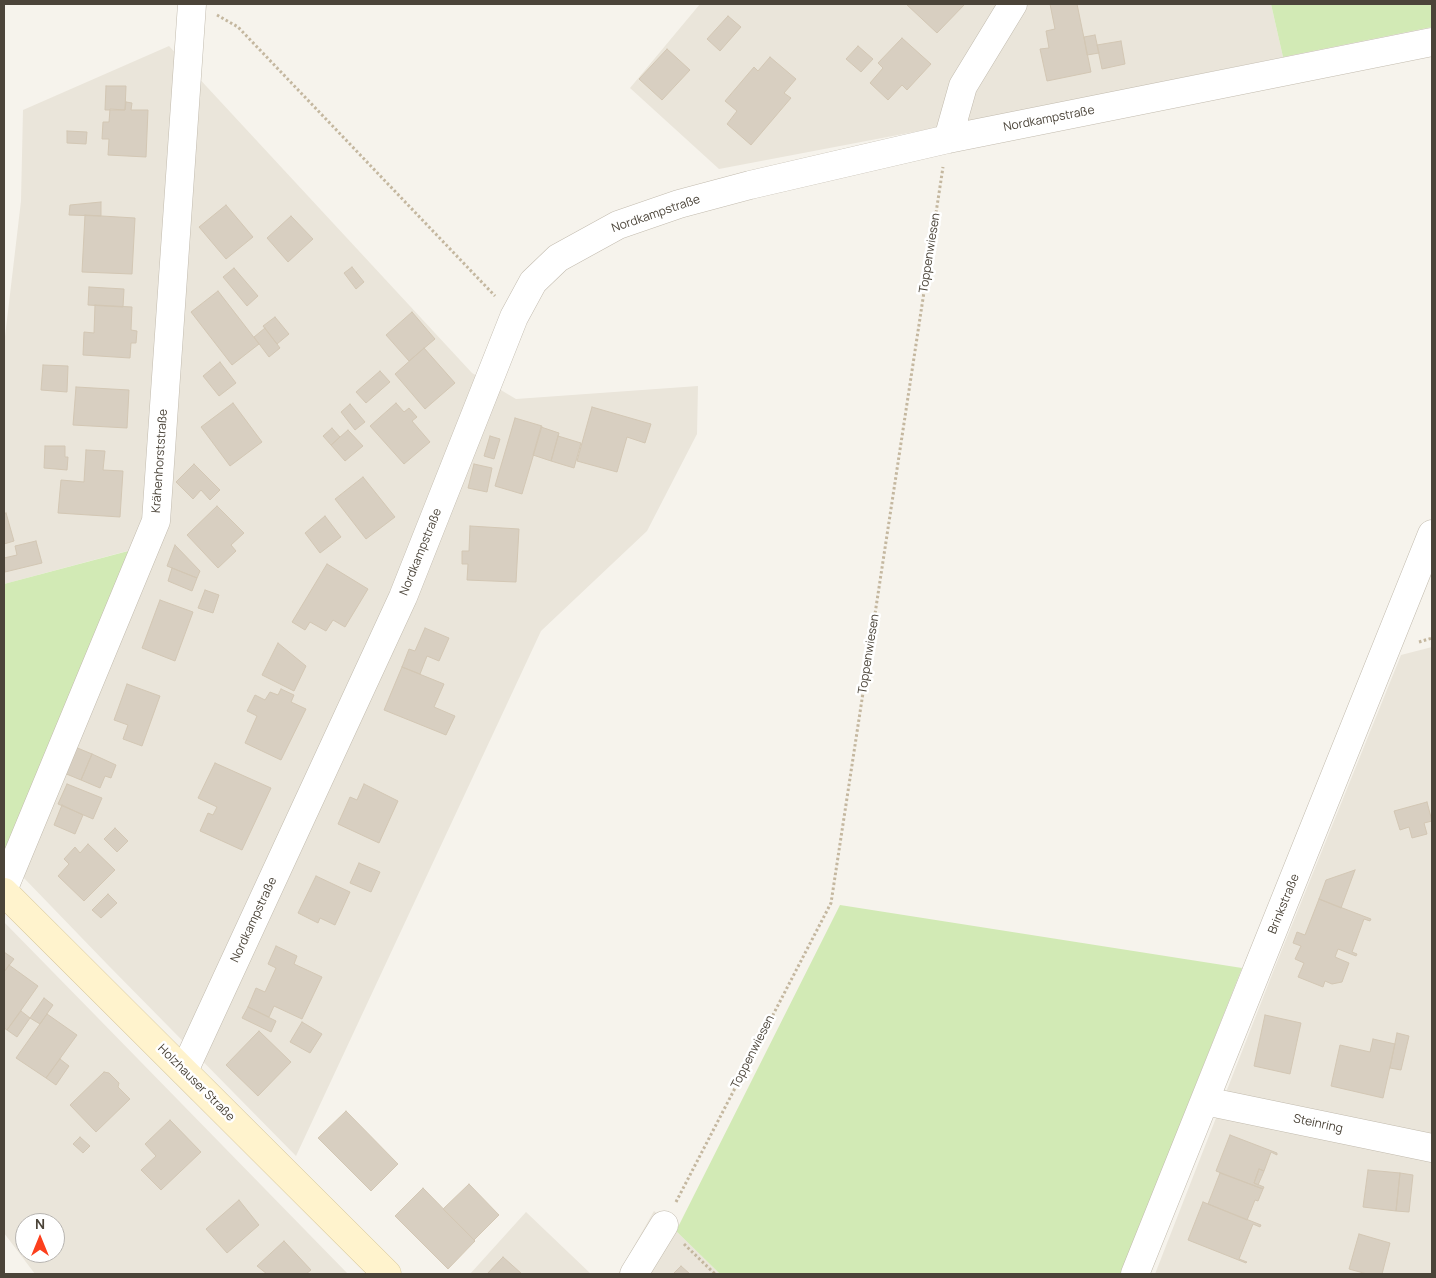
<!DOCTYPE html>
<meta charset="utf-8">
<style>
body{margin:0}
#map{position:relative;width:1436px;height:1278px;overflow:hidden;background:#f6f3ec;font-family:Manrope,sans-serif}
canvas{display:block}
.frame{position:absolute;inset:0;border:5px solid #4b4439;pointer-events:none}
.north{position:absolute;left:15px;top:1213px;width:50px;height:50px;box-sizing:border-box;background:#fff;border:1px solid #b7b4b0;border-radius:50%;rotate:0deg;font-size:14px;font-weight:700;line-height:20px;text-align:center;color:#4b4439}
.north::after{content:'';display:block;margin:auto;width:18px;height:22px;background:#fc3f1d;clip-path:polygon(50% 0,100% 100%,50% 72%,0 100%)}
</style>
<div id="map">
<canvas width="1436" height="1278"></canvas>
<div class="frame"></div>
<div class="north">N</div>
</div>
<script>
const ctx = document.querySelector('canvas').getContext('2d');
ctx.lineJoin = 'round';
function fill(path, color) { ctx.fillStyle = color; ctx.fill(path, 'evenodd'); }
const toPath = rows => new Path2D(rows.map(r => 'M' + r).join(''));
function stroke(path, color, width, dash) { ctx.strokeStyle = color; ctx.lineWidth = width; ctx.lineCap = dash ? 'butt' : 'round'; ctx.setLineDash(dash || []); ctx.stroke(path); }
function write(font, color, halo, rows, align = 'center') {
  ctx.font = font + ' Manrope,sans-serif'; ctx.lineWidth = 5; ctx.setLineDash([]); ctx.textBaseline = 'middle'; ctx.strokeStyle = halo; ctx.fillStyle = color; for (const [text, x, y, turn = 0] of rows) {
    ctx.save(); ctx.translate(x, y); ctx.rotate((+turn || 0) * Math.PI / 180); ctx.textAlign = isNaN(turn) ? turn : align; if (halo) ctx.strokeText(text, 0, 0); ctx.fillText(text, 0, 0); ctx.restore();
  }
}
const residential = toPath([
 [700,4,1271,4,1283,57,961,123,719,169,630,88],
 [169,46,472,373,516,399,698,386,697,434,647,531,541,631,296,1156,107,964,23,877,4,854,131,550,4,584,4,345,21,201,23,110],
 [1432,647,1432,1274,1155,1274,1275,967,1401,655],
 [4,922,97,1017,348,1274,35,1274,4,1233],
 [25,1223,55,1223,55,1253,25,1253],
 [654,1211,676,1231,720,1274,618,1274],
 [526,1212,591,1274,470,1274]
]);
const green = toPath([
 [1271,4,1432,4,1432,27,1283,57],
 [132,550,4,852,4,584],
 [840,905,1242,968,1121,1274,720,1274,676,1231]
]);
const building = toPath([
 [906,4,965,4,937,33,906,4],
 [1050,4,1077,4,1091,72,1047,81,1040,49,1049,48,1046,31,1055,29,1050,4],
 [728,16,741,27,720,51,707,39,728,16],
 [1095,35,1099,53,1087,55,1084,37,1095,35],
 [902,38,931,64,907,90,902,85,888,100,870,83,883,68,878,63,902,38],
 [1121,41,1125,64,1102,69,1097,45,1121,41],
 [858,46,873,59,861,72,846,59,858,46],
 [667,49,690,70,662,100,639,79,667,49],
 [770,57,796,79,784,93,791,98,751,145,727,124,737,111,725,101,754,67,758,71,770,57],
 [106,86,126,86,125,110,105,110,106,86],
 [126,102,132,103,131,110,148,110,146,157,108,155,109,139,102,139,103,122,109,122,110,109,125,110,126,102],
 [67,131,87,132,86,144,67,143,67,131],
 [101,202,101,216,69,215,70,205,101,202],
 [226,205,253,237,226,259,199,227,226,205],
 [85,215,135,218,132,274,82,272,85,215],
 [291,216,313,239,288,262,267,238,291,216],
 [352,267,364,282,356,289,344,273,352,267],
 [234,268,258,296,247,306,223,277,234,268],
 [89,287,124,289,123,307,88,305,89,287],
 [218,291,259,344,232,365,191,312,218,291],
 [95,305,132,307,131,330,137,331,136,343,131,343,130,358,83,355,84,332,94,333,95,305],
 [412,312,435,339,409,361,386,335,412,312],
 [275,317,289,334,277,344,263,326,275,317],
 [265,328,280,348,269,357,254,337,265,328],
 [424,348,455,383,425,409,395,374,424,348],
 [220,362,236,383,219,396,203,376,220,362],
 [43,365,68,366,67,392,41,390,43,365],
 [380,371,390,382,366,403,356,392,380,371],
 [76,387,129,390,127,428,73,425,76,387],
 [233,403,262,442,230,466,201,427,233,403],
 [396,403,404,412,409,408,417,417,412,421,430,442,404,464,370,426,396,403],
 [350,404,365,422,355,430,341,412,350,404],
 [592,407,651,424,645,443,627,437,617,472,577,461,592,407],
 [515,418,542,426,522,494,495,486,515,418],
 [541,427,559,433,551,461,533,455,541,427],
 [332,428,340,437,331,445,323,436,332,428],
 [348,430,363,446,345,461,331,445,348,430],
 [490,436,500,439,494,459,484,456,490,436],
 [558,436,581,443,574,468,551,461,558,436],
 [45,446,65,446,65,457,68,457,67,470,44,468,45,446],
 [86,450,105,451,103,470,123,471,120,517,58,513,61,480,84,482,86,450],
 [194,464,220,490,210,500,201,490,193,499,176,482,194,464],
 [474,464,492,468,487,492,468,488,474,464],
 [363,477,395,517,366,539,335,499,363,477],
 [217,506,244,533,231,545,236,551,218,568,187,535,217,506],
 [6,513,14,541,4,544,4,514,6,513],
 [325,516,341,537,320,553,305,533,325,516],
 [470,526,519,529,516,582,467,580,468,564,462,564,462,551,469,551,470,526],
 [36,541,42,563,5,572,4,558,17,555,15,546,36,541],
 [175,545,200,571,197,578,167,566,175,545],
 [327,564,368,589,345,627,333,620,326,631,310,622,305,630,292,622,327,564],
 [172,568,197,578,192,591,168,581,172,568],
 [205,590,219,595,213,613,198,608,205,590],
 [160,600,193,612,175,661,142,648,160,600],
 [425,628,449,638,439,661,427,656,420,674,402,667,409,649,415,651,425,628],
 [278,643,306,666,294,691,262,675,278,643],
 [402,667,444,684,434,707,455,716,446,735,384,710,402,667],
 [127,684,160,696,142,746,123,739,128,725,114,720,127,684],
 [281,689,294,695,291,702,306,709,281,760,245,743,257,716,247,711,255,695,265,700,270,692,278,695,281,689],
 [75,747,92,754,81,780,64,773,75,747],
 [92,754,116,765,111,778,105,776,100,788,81,780,92,754],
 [215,763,271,788,242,850,200,831,208,813,213,815,217,807,198,798,215,763],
 [67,784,102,798,93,819,58,804,67,784],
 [364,784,398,801,379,843,338,824,350,797,357,800,364,784],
 [1427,802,1432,821,1424,823,1427,834,1412,838,1409,827,1400,830,1394,811,1427,802],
 [62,805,83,815,75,834,54,825,62,805],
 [115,828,128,841,117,852,104,839,115,828],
 [88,844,115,870,84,901,58,876,69,864,64,859,75,847,80,853,88,844],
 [359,863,380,872,371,892,350,883,359,863],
 [1355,870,1341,908,1319,899,1326,880,1355,870],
 [316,876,350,892,335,925,320,918,318,923,298,913,316,876],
 [108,894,117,903,101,918,92,910,108,894],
 [1319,899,1371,919,1370,921,1364,919,1352,952,1357,954,1356,956,1338,949,1335,957,1349,963,1342,982,1332,984,1325,981,1323,987,1298,977,1304,963,1295,959,1301,946,1293,943,1297,932,1305,935,1319,899],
 [276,946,297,956,294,964,322,977,302,1019,274,1006,269,1017,248,1007,256,988,265,992,276,968,268,964,276,946],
 [4,952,14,959,4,972,4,952],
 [9,965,38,986,7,1030,4,1028,4,972,9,965],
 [44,998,53,1005,40,1024,30,1018,44,998],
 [248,1007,276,1021,271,1032,242,1018,248,1007],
 [21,1011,30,1018,17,1037,7,1030,21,1011],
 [47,1014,77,1035,46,1078,16,1058,47,1014],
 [1265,1015,1301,1023,1290,1074,1254,1066,1265,1015],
 [302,1022,322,1034,310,1053,290,1042,302,1022],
 [259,1031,291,1062,258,1096,226,1065,259,1031],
 [1397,1033,1409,1036,1401,1070,1390,1068,1397,1033],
 [1373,1039,1395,1044,1383,1098,1331,1086,1340,1045,1370,1052,1373,1039],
 [60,1059,69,1066,56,1085,46,1078,60,1059],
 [104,1072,109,1073,119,1083,118,1087,130,1099,96,1132,70,1105,104,1072],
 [346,1111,398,1164,371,1191,318,1138,346,1111],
 [170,1120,201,1152,161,1190,141,1170,156,1156,145,1144,170,1120],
 [1230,1135,1277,1153,1277,1155,1271,1152,1264,1171,1259,1169,1254,1183,1264,1187,1263,1189,1216,1171,1230,1135],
 [80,1137,90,1146,83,1153,73,1144,80,1137],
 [1259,1169,1264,1171,1258,1185,1254,1183,1259,1169],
 [1368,1170,1400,1173,1396,1211,1363,1207,1368,1170],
 [1220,1173,1263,1189,1258,1201,1255,1200,1247,1220,1208,1204,1220,1173],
 [1400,1173,1413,1175,1409,1212,1396,1211,1400,1173],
 [469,1184,499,1215,474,1240,443,1209,469,1184],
 [423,1188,475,1241,448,1269,395,1216,423,1188],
 [239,1200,259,1225,227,1253,206,1229,239,1200],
 [1203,1202,1261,1225,1260,1227,1253,1224,1239,1259,1247,1262,1246,1263,1188,1240,1203,1202],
 [1359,1234,1390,1243,1382,1274,1367,1274,1349,1269,1359,1234],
 [284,1241,311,1270,306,1274,267,1274,257,1266,284,1241],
 [503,1257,522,1274,487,1274,503,1257],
 [681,1266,690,1274,673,1274,681,1266]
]);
const path = toPath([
 [217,15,238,27,495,296],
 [1419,642,1432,638],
 [676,1202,831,903,943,167],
 [684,1244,715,1274]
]);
const street = toPath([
 [948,139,963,86,1013,4],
 [4,888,156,521,192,4],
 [184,1071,403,597,514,317,533,282,558,258,618,225,679,204,750,185,948,139,1432,42],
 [1205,1101,1432,1148],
 [634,1274,664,1225],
 [1135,1274,1432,534]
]);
const secondary = toPath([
 [4,892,387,1274]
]);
const streetNames = [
 ["Nordkampstraße",1049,119,-11],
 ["Nordkampstraße",656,214,-19],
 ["Toppenwiesen",930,253,-81],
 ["Krähenhorststraße",160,461,-86],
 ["Nordkampstraße",421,552,-68],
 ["Toppenwiesen",869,654,-81],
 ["Brinkstraße",1284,904,-68],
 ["Nordkampstraße",254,920,-65],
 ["Toppenwiesen",753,1052,-63],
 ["Holzhauser Straße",196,1083,45],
 ["Steinring",1318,1124,12]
];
fill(residential, '#eae5da');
fill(green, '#d2eab5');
fill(building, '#d8cfc1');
stroke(building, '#d3c7b4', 1);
stroke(street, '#c2bbae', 29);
stroke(secondary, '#d6c79b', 29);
stroke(path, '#c4b79f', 3, [2.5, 2.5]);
stroke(street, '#fff', 28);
stroke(secondary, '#fff3cd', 28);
write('12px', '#4b4439', '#fff', streetNames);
</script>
